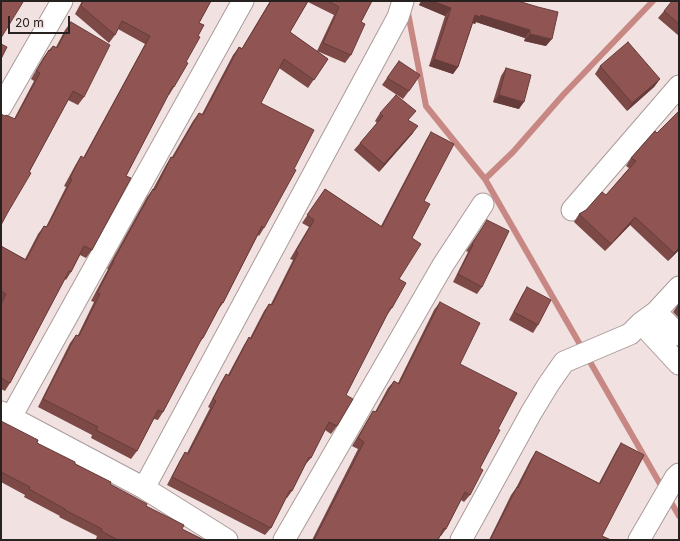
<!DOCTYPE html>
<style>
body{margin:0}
#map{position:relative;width:680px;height:541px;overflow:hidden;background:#f1e1e0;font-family:Inter,sans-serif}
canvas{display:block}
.frame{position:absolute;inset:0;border:2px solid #272120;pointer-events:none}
.scale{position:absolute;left:8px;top:16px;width:62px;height:18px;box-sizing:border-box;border:2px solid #272120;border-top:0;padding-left:5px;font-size:12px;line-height:14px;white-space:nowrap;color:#272120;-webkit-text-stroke:3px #f1e1e0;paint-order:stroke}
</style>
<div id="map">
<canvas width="680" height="541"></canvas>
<div class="frame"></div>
<div class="scale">20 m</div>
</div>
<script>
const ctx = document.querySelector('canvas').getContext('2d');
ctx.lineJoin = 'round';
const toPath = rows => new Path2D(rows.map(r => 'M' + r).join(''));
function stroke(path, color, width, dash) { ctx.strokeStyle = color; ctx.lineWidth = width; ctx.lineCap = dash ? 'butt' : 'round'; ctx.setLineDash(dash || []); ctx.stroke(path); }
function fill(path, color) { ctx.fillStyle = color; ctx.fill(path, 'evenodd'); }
const stream = toPath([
 [406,11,408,13,426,106,485,179,663,489],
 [485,179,513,152,563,95,653,1],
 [668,497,679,516]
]);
const minor = toPath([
 [1,107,62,1],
 [572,210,679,86],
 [656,312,679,335],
 [641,323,679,364],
 [1,412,144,488,227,540],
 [11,417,243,1],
 [144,488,398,17,403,1],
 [284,540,443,265,483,204],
 [461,540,531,413,548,385,564,362,630,334,641,323,656,312,679,287],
 [639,540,675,478,679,474]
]);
const wall = toPath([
 [82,1,211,1,199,23,186,62,174,87,169,95,168,95,126,176,92,250,86,258,80,255,71,272,66,280,65,279,10,383,5,391,1,389,1,246,25,259,38,234,44,226,46,227,66,187,64,186,76,164,81,156,83,158,145,44,118,29,115,35,109,43,75,14],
 [270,1,372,1,361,22,351,55,345,63,317,51,334,15,308,2,290,32,328,59,308,88,279,68,261,103,264,228,259,236,258,235,223,303,218,310,203,338,197,346,163,412,158,420,154,419,137,451,131,459,91,438,92,435,38,407,70,343,76,335,78,335,94,302,91,301,108,269,107,269,147,197,153,189,166,165,171,157,172,157,193,121,199,113,202,114,233,55,239,47,242,48],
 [421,1,518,1,546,46,524,41,525,38,476,22,475,24,473,23,458,67,453,74,429,66,445,16,419,5],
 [679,1,679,36,658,18,664,11],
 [71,22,84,97,78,105,68,100,8,212,5,116,14,119,34,81,31,79,43,58,49,50,53,46,56,47,65,30],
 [399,61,409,91,403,99,382,85],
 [600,66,660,79,654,87,627,111,595,74],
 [506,68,519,109,493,102,501,76],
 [380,113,409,121,413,133,379,172,354,150,360,143,377,123,375,121],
 [655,131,679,250,668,261,630,225,605,251,574,222,579,214,586,210,606,195,629,168,626,166,631,158],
 [431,132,424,201,399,279,392,308,387,315,346,395,337,426,331,434,325,430,311,458,305,465,292,491,287,498,286,498,271,528,265,535,167,485,180,460,185,452,187,453,210,408,208,407,221,382,226,374,228,375,244,345,249,337,250,338,264,311,269,304,271,304,293,260,290,259,309,227,302,223,325,189,381,226,426,140],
 [482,228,482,287,477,294,453,282,468,252,466,251],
 [527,287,538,325,533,333,509,320,522,295],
 [440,302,460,364,498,429,480,468,470,495,464,502,461,500,446,529,441,536,440,536,438,540,312,540,358,449,352,446,368,419,373,411,375,412,388,388,394,381,398,383,434,310],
 [679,303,679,318,673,312],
 [1,421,37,443,75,464,146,506,182,529,204,540,98,540,96,539,97,536,59,517,60,516,24,497,25,495,1,482],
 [621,443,602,536,611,540,489,540,511,495,516,488,531,459,536,451,599,483,616,451]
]);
const shadedWall = toPath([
 [422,1,433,1,451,8,445,16,419,5],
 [475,15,481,15,530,30,525,38,476,22,475,24,470,22],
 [530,34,552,39,546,46,524,41],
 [434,59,458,67,453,74,429,66],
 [660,79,654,87,627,111,632,103],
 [499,95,524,102,519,109,493,102],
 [418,126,413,133,379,172,384,164],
 [635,217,630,225,605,251,611,244],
 [679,248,679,250,668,261,674,253]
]);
const building = toPath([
 [1,1,21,1,23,2,1,38,1,1],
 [83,1,211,1,199,23,204,25,198,36,200,37,186,62,188,63,174,87,173,86,126,176,131,178,92,250,84,246,71,272,69,271,10,383,1,378,1,304,6,294,1,291,1,246,26,260,44,226,47,227,72,179,70,178,81,156,84,158,150,36,122,21,115,35,81,6,83,1],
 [271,1,308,1,290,32,328,59,314,80,284,59,261,103,314,130,294,169,296,170,264,228,262,226,223,303,222,302,203,338,202,338,163,412,158,410,137,451,96,430,98,427,43,399,76,335,79,336,100,294,97,293,114,261,113,261,153,189,155,190,171,157,173,158,199,113,203,115,239,47,242,49,271,1],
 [328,1,372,1,361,22,365,24,351,55,323,43,339,7,328,1],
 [433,1,518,1,538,7,558,12,552,39,530,34,530,30,481,15,480,17,475,15,458,67,434,59,451,8,433,1],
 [672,1,679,1,679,24,664,11,672,1],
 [71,22,110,45,84,97,73,91,29,172,31,173,8,212,1,225,1,114,5,116,6,115,15,119,40,73,36,71,49,50,50,51,53,46,57,48,71,22],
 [628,42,660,79,632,103,600,66,628,42],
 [1,44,7,47,1,59,1,44],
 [399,61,420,75,409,91,387,78,399,61],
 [506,68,531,75,524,102,499,95,506,68],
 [396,95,416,111,408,120,418,126,384,164,360,143,383,116,380,113,396,95],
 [679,111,679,248,674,253,635,217,611,244,579,214,586,210,602,192,606,195,636,161,631,158,655,131,657,133,679,111],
 [431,132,454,144,424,201,430,204,412,238,421,244,399,279,406,283,392,308,391,307,346,395,353,399,337,426,329,422,311,458,309,457,292,491,290,490,271,528,172,477,185,452,188,454,216,401,213,399,226,374,229,376,249,337,251,339,269,304,272,305,298,253,296,251,314,220,307,215,325,189,382,227,431,132],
 [487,220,509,231,482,287,458,274,473,245,472,244,487,220],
 [527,287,551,300,538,325,514,312,527,287],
 [440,302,480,323,460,364,517,393,498,429,500,430,480,468,483,470,470,495,465,492,446,529,444,528,438,540,314,540,364,442,358,438,373,411,376,412,394,381,399,384,440,302],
 [1,421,38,440,37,443,75,462,75,464,111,482,110,484,147,504,146,506,184,525,182,529,204,540,118,540,101,531,102,529,65,510,65,509,29,489,30,487,1,472,1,421],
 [621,443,644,455,602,536,611,540,490,540,517,487,518,488,536,451,600,484,621,443]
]);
stroke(stream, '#c78783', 6);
stroke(minor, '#aa9b9a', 23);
stroke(minor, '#fff', 21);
fill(wall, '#7c4947');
fill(shadedWall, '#653c39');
fill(building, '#905552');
stroke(building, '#653c39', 1);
</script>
